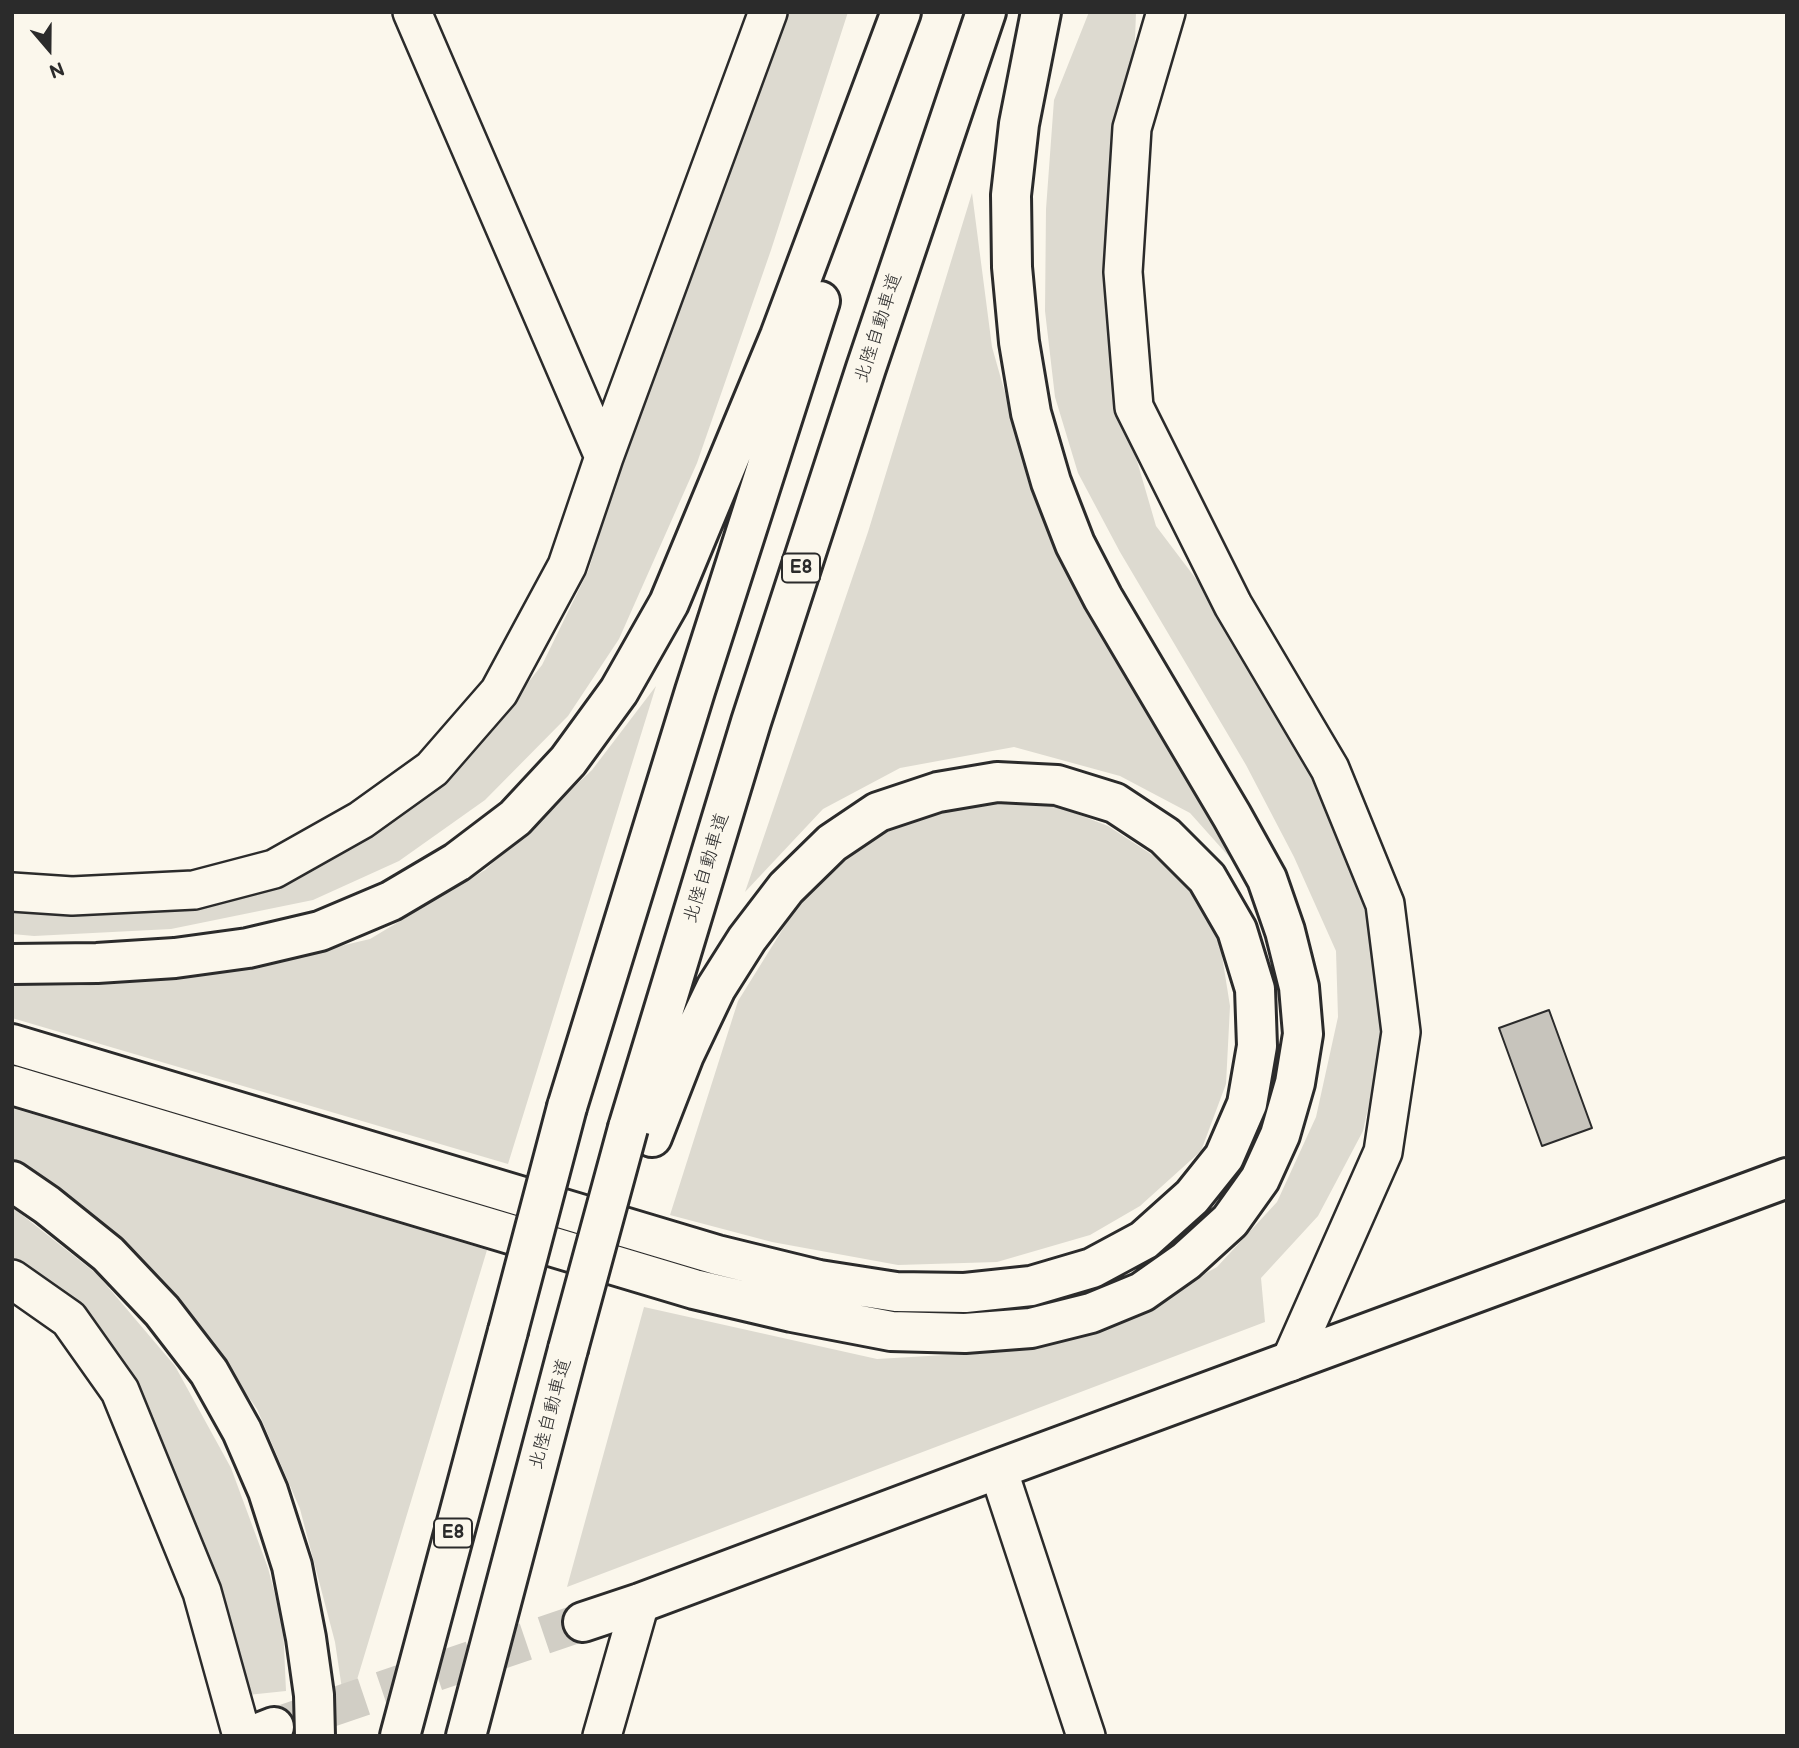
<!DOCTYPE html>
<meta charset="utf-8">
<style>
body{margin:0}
#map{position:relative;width:1799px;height:1748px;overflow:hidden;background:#fbf7ec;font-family:"Balsamiq Sans",sans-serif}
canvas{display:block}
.frame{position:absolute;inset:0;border:14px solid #2b2b2b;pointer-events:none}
.north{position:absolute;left:14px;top:14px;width:70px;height:70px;-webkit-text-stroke:5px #fbf7ec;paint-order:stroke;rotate:160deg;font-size:19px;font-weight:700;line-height:28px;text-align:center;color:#2b2b2b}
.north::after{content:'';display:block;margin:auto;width:24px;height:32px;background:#2b2b2b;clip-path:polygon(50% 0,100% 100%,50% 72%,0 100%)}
</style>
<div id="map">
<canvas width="1799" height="1748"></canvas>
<div class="frame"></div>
<div class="north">N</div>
</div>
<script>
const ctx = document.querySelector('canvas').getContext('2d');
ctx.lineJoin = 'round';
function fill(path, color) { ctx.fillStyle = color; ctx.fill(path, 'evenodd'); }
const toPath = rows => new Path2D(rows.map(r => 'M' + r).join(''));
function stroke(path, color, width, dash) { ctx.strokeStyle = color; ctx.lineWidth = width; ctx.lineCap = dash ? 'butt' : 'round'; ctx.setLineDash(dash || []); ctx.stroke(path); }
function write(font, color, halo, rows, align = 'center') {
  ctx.font = font + ' "Balsamiq Sans","Klee One",sans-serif'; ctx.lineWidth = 5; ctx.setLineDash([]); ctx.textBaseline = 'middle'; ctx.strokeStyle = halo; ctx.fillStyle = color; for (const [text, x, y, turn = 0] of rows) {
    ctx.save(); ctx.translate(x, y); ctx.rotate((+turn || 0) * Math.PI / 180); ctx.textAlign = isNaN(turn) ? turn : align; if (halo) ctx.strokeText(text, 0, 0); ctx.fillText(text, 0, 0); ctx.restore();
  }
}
const green = toPath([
 [779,12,848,12,771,250,697,463,619,639,568,716,485,800,399,861,313,900,171,929,34,936,12,934,12,908,40,912,356,833,467,759,542,665,589,569,629,431],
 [1089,12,1136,12,1135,40,1107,229,1119,399,1156,526,1240,637,1308,736,1387,956,1381,1050,1363,1131,1318,1216,1261,1278,1265,1322,567,1587,644,1307,877,1359,979,1353,1053,1339,1124,1318,1217,1267,1277,1202,1316,1117,1338,1017,1336,951,1294,857,1246,765,1120,552,1078,473,1055,397,1045,311,1046,209,1054,100],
 [972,193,992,347,1034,495,1073,584,1241,870,1190,813,1120,776,1014,747,900,768,823,809,745,892,868,532],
 [656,686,508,1164,12,1018,12,985,80,986,239,970,370,939,485,870,592,770],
 [966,800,1049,803,1108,826,1180,873,1219,937,1230,1006,1226,1084,1201,1151,1140,1206,1090,1235,997,1262,898,1265,772,1242,670,1215,738,1001,799,903,884,826],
 [12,1108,487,1250,346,1716,335,1642,300,1509,257,1409,174,1292,80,1209,12,1161],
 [12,1207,97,1274,175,1366,231,1468,268,1568,283,1625,286,1691,238,1696,73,1308,12,1260]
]);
const building = toPath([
 [1549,1010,1592,1128,1542,1146,1499,1028,1549,1010]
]);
const tertiaryTunnel = toPath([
 [274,1727,583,1622]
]);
const minor = toPath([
 [412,12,604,457],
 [1166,12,1132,128,1123,272,1134,407,1233,605,1330,769,1385,904,1401,1032,1383,1152,1290,1362],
 [12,892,72,896,194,890,274,869,361,820,432,769,499,692,567,566,604,457,768,12],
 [12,1279,69,1319,120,1391,202,1592,242,1736],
 [998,1469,1086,1736],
 [602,1736,640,1603]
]);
const tertiary = toPath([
 [583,1622,640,1603,998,1469,1787,1178],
 [251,1736,274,1727]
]);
const motorway = toPath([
 [12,964,97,963,175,958,248,948,320,931,391,901,457,862,515,818,568,761,619,691,669,603,780,336,901,12],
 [12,1044,717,1255,819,1280,896,1292,965,1293,1031,1286,1092,1268,1144,1240,1192,1197,1224,1157,1247,1104,1257,1046,1255,989,1237,930,1207,878,1165,836,1115,803,1057,785,997,782,938,792,878,812,832,843,786,888,747,939,716,988,684,1055,652,1137],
 [12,1085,694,1289,792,1312,891,1331,965,1333,1031,1328,1091,1313,1142,1292,1186,1261,1230,1221,1260,1179,1280,1135,1295,1083,1303,1034,1299,987,1285,931,1267,879,1232,816,1103,598,1075,544,1051,482,1031,413,1019,342,1012,267,1011,195,1019,124,1041,12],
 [567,1107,695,691,820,301],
 [628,1128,751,722,866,368,986,12],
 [12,1181,47,1205,108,1254,162,1311,209,1372,242,1431,268,1491,292,1566,306,1638,314,1695,315,1736],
 [400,1736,508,1331],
 [466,1736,568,1349]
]);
const motorwayBridge = toPath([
 [508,1331,567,1107],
 [568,1349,628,1128]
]);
const shields = [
 [801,568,38],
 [453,1533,38]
];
const shieldNames = [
 ["E8",801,568],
 ["E8",453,1533]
];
const streetNames = [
 ["北陸自動車道",879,328,-72],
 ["北陸自動車道",707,868,-73],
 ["北陸自動車道",551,1414,-75]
];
fill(green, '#dddad0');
fill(building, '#c7c4bc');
stroke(building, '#2b2b2b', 2);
stroke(tertiaryTunnel, '#d1cec5', 38, [38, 19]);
stroke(minor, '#2b2b2b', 42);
stroke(tertiary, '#2b2b2b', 44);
stroke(motorway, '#2b2b2b', 44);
stroke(minor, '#fbf7ec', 37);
stroke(tertiary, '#fbf7ec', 38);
stroke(motorway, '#fbf7ec', 38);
stroke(motorwayBridge, '#2b2b2b', 44, []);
stroke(motorwayBridge, '#fbf7ec', 38);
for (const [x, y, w] of shields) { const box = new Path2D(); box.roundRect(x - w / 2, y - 14.5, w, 29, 5); ctx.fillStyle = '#fbf7ec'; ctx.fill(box); stroke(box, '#2b2b2b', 2); }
write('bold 18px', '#2b2b2b', null, shieldNames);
write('19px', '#2b2b2b', '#fbf7ec', streetNames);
</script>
